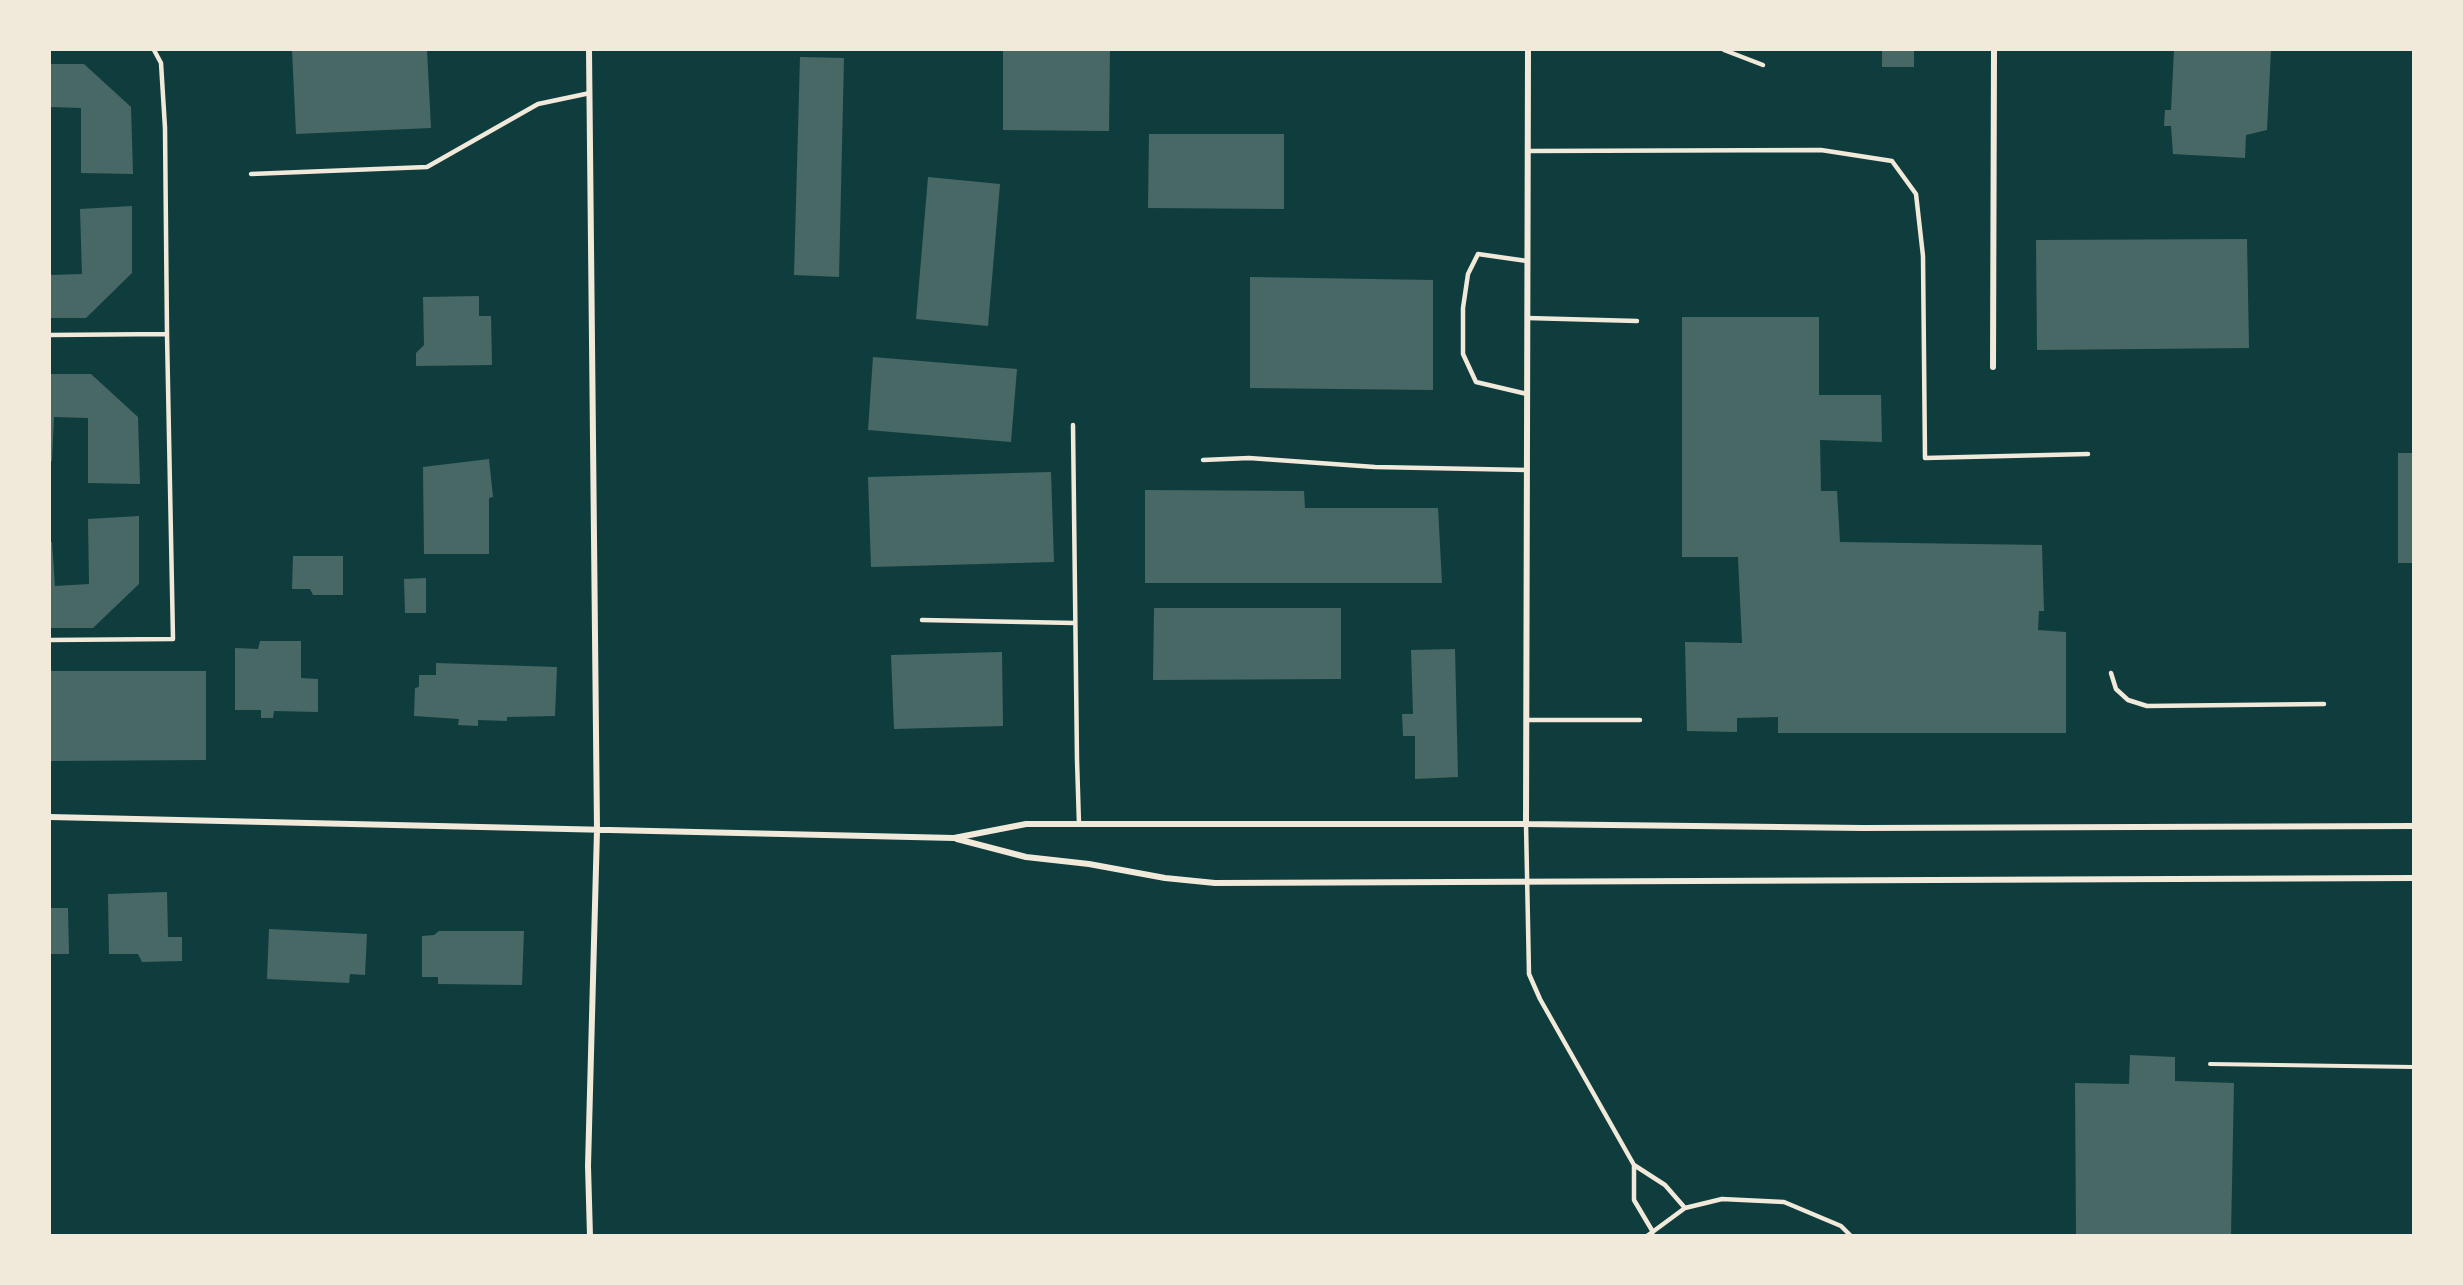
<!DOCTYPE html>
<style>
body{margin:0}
#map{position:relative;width:2463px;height:1285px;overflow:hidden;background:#0f3d3e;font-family:Manrope,sans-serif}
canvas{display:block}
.frame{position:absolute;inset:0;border:51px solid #f1e9da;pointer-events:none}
</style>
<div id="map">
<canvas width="2463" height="1285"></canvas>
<div class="frame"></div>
</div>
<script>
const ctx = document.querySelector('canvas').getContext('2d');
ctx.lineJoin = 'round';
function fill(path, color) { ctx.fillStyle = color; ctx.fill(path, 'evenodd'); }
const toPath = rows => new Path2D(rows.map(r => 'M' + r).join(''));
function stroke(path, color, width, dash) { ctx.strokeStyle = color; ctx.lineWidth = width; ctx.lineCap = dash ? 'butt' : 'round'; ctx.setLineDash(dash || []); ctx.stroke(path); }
const building = toPath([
 [292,50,427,50,431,128,296,134],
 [1003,50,1110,50,1109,131,1003,130],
 [1882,50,1914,50,1914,67,1882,67],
 [2174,50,2271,50,2267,130,2246,135,2245,158,2173,154,2171,126,2164,126,2165,110,2171,110],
 [800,57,844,58,839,277,794,275],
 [50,64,84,64,131,107,133,174,81,173,81,108,50,107],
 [1149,134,1284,134,1284,209,1148,208],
 [928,177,1000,184,988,326,916,319],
 [132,206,132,273,86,318,50,318,50,275,82,274,80,209],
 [2247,239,2249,348,2037,350,2036,240],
 [1250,277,1433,280,1433,390,1250,388],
 [479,296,479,316,491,316,492,365,416,366,416,353,424,345,423,297],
 [1682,317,1819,317,1819,395,1881,395,1882,442,1820,440,1821,491,1837,491,1840,542,2042,545,2044,611,2039,611,2038,630,2066,632,2066,733,1778,733,1778,717,1737,718,1737,732,1687,731,1685,642,1742,643,1738,557,1682,557],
 [873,357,1017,369,1011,442,868,430],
 [50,374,91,374,138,417,140,484,88,483,88,418,54,417,52,461,50,461],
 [2398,453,2414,453,2414,563,2398,563],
 [489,459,493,497,489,498,489,554,424,554,423,467],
 [1051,472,1054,562,871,567,868,477],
 [1145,490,1304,491,1305,508,1438,508,1442,583,1145,583],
 [139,516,139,584,93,628,50,628,50,542,52,542,55,586,89,584,88,519],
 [293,556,343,556,343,595,313,595,310,589,292,589],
 [426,578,426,613,405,613,404,579],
 [1154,608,1341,608,1341,679,1153,680],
 [260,641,301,641,301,678,318,679,318,712,274,711,273,718,261,718,261,710,235,710,235,648,258,649],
 [1455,649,1458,777,1415,779,1415,736,1403,736,1402,714,1413,714,1411,650],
 [1002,652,1003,726,894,729,891,655],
 [436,663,557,667,555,716,507,717,507,721,478,720,478,726,458,725,459,719,414,716,415,688,419,687,419,675,436,675],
 [50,671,206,671,206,760,50,761],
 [167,892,168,937,182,937,182,961,142,962,138,954,109,954,108,894],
 [50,908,68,908,69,954,50,954],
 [269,929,367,934,365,975,350,974,349,983,267,979],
 [439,931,524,931,522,985,438,984,438,977,422,977,422,936,434,935],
 [2130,1055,2175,1057,2175,1081,2234,1083,2231,1236,2076,1234,2075,1083,2129,1084]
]);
const path = toPath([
 [2210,1064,2414,1067]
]);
const service = toPath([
 [154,50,161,63,165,128,167,334],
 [1724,50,1763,65],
 [1528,151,1821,150,1892,161,1916,194,1923,256,1925,458,2088,454],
 [251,174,427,167,538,104,590,93],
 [1527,318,1637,321],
 [50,335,167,334,173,639,50,640],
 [1527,394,1476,382,1463,354,1463,308,1468,274,1478,254,1527,261],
 [1073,425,1077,760,1079,824],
 [1203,460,1249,458,1375,467,1527,470],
 [922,620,1075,623],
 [2111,673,2116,689,2128,700,2147,706,2324,704],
 [1527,720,1640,720],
 [1526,824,1529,974,1540,999,1634,1165,1665,1185,1685,1208],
 [1634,1165,1634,1200,1653,1232],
 [1647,1236,1685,1208,1722,1199,1784,1202,1841,1226,1851,1236]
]);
const minor = toPath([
 [589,50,597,830,588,1166,590,1236],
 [1993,367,1994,50],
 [50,817,954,838,1026,824,1526,824,1863,828,2414,826],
 [1526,824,1528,50],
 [957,839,1026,857,1089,864,1165,878,1215,883,2414,878]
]);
fill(building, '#486865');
stroke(path, '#f1e9da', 4);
stroke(service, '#f1e9da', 4.5);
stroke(minor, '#f1e9da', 6);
</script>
